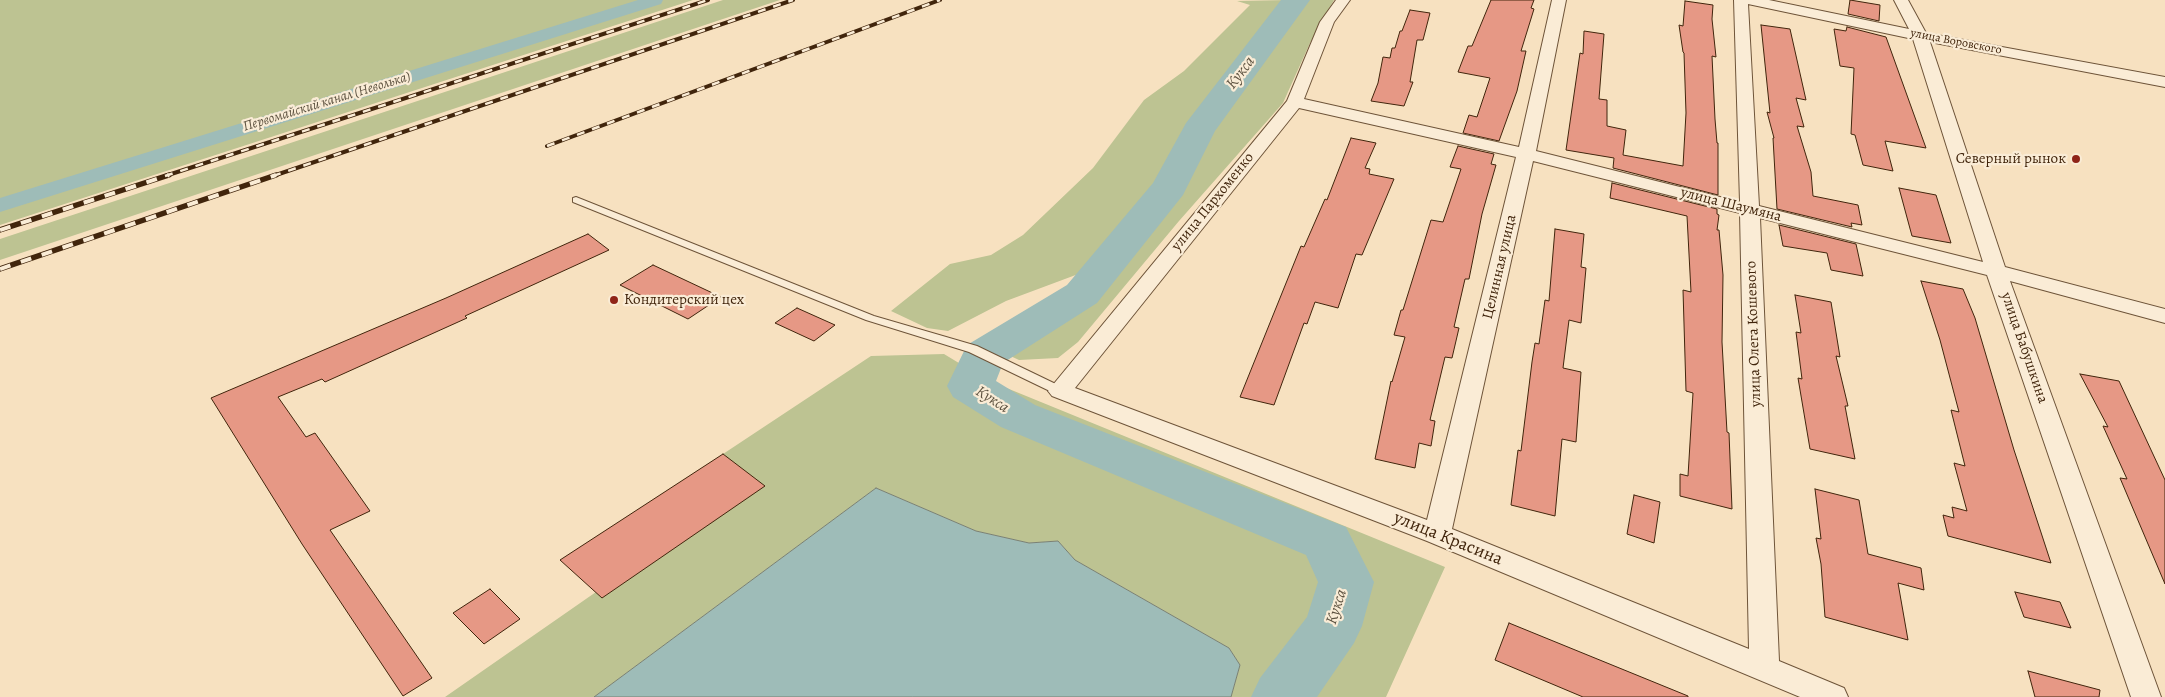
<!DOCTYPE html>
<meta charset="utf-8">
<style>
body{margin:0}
canvas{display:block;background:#f7e1c0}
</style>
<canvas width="2165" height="697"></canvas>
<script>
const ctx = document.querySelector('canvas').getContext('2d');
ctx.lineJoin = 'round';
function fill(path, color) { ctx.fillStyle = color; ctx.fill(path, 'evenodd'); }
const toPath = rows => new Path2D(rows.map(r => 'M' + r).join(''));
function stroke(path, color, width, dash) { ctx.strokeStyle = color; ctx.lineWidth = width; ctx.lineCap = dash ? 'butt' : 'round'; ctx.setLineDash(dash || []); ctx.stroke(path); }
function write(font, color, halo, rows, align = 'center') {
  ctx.font = font + ' Alegreya,serif'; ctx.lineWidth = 4.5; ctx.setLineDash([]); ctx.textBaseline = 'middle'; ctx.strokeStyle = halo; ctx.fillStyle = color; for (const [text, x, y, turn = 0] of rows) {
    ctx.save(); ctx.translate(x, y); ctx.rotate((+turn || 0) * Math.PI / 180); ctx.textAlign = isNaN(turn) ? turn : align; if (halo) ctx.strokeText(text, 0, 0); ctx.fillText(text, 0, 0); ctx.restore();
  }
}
const green = toPath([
 [0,0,693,0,0,225],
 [723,0,780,0,0,260,0,239],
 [1289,0,1221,81,1192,125,1160,185,1081,273,1006,301,948,331,927,328,891,311,950,264,991,255,1023,235,1093,168,1144,100,1184,71,1250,5,1237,1],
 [1304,0,1334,0,1310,43,1283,103,1179,221,1078,342,1058,358,1019,360,1004,353,1093,293,1183,180,1209,126],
 [944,354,987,380,1445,567,1386,697,1231,697,1240,665,1229,648,1075,560,1058,541,1029,543,976,531,876,488,594,697,445,697,596,592,602,598,764,486,723,454,871,356]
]);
const water = toPath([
 [876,488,976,531,1029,543,1058,541,1075,560,1229,648,1240,665,1231,697,594,697,876,488]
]);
const canal = toPath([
 [638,0,663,0,661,4,0,212,0,198,638,0]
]);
const river = toPath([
 [1281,0,1310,0,1215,131,1183,195,1097,303,1003,363,996,381,1035,405,1346,527,1374,582,1362,626,1354,643,1317,697,1251,697,1260,678,1307,617,1318,582,1306,555,1001,427,953,397,947,386,967,345,1067,285,1153,183,1186,123,1281,0]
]);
const building = toPath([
 [1491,0,1534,0,1531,8,1534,9,1521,51,1526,51,1517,91,1499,141,1463,133,1469,115,1477,117,1490,78,1458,72,1468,46,1472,46,1491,0],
 [1850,0,1880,5,1879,21,1848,14,1850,0],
 [1685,1,1713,5,1712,19,1716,57,1712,56,1715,119,1717,143,1718,143,1718,195,1613,168,1614,158,1566,150,1580,53,1583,54,1584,31,1604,34,1599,99,1607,100,1607,126,1626,130,1623,155,1683,166,1686,113,1684,53,1683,52,1679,25,1683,26,1685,1],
 [1410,10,1430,13,1423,40,1417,40,1410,82,1413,82,1404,106,1371,101,1378,83,1383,57,1390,58,1392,48,1395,48,1400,31,1402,31,1410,10],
 [1761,25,1790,29,1806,100,1796,98,1804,127,1797,126,1811,172,1813,196,1858,205,1862,225,1851,223,1852,227,1777,209,1773,138,1774,138,1767,112,1770,113,1761,25],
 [1847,27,1886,37,1926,148,1885,141,1893,171,1863,165,1855,135,1851,134,1854,68,1840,66,1834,29,1846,31,1847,27],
 [1351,138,1376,143,1365,168,1370,169,1369,174,1394,179,1362,255,1356,254,1338,308,1315,302,1307,324,1304,323,1274,405,1240,397,1301,246,1304,247,1325,199,1327,200,1351,138],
 [1458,146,1494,154,1491,164,1496,165,1482,214,1469,279,1465,279,1454,327,1459,328,1452,358,1445,357,1430,420,1435,421,1431,446,1419,443,1415,468,1375,459,1391,381,1392,382,1405,337,1394,335,1401,310,1403,310,1431,220,1443,222,1461,169,1450,167,1458,146],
 [1612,183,1717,209,1717,214,1719,215,1717,230,1719,230,1723,275,1722,342,1727,432,1729,433,1732,509,1680,496,1680,474,1688,476,1693,393,1686,391,1683,290,1691,292,1687,216,1610,198,1612,183],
 [1899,188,1936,195,1951,243,1912,236,1899,188],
 [1779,225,1856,244,1863,276,1831,270,1827,253,1783,246,1779,225],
 [1555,229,1584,234,1581,267,1586,268,1581,323,1569,320,1563,368,1581,372,1576,442,1562,439,1555,516,1511,505,1518,450,1521,451,1532,362,1535,343,1539,344,1545,300,1549,301,1555,229],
 [588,234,609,250,465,316,467,318,325,382,322,379,278,397,306,437,315,433,370,511,330,530,432,678,403,696,302,544,211,398,446,298,588,234],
 [653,265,721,297,688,319,620,285,653,265],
 [1921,281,1963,289,1975,318,2014,450,2051,563,1948,536,1943,515,1954,518,1952,507,1967,511,1954,463,1965,466,1951,410,1959,412,1940,340,1921,281],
 [1795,295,1831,302,1840,357,1836,356,1848,406,1845,406,1855,459,1810,449,1798,378,1802,379,1796,332,1801,333,1795,295],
 [797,308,835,325,814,341,775,323,797,308],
 [2080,374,2119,381,2165,480,2165,584,2120,478,2127,479,2103,426,2108,427,2080,374],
 [723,454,765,486,602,598,560,560,723,454],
 [1815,489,1859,500,1868,554,1921,568,1924,590,1898,583,1908,640,1825,617,1821,564,1816,538,1821,539,1815,489],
 [1634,495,1660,502,1654,543,1627,534,1634,495],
 [490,589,520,619,484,644,453,613,490,589],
 [2015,592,2060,602,2071,628,2024,617,2015,592],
 [1509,623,1688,696,1688,697,1583,697,1495,660,1509,623],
 [2028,671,2100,690,2099,697,2035,697,2028,671]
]);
const service = toPath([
 [576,197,874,316,977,346,1064,388,1066,391,1060,395,1056,394,969,352,866,320,573,202,573,198,576,197]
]);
const minor = toPath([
 [1336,0,1350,0,1334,22,1304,99,1519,147,1552,0,1566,0,1536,151,1740,202,1734,0,1769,0,1909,29,1894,0,1908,0,1926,33,2165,77,2165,87,1930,42,2005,267,2165,309,2165,323,2010,281,2161,697,2131,697,1987,275,1760,218,1779,661,1844,688,1848,697,1800,697,1427,541,1052,396,1048,391,1052,386,1287,101,1320,22,1336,0],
 [1748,4,1913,39,1983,262,1759,206,1748,4],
 [1299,108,1516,157,1427,520,1075,388,1299,108],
 [1533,161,1740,213,1749,649,1452,529,1533,161]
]);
const railFar1 = toPath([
 [547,146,940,0],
 [165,176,708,0],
 [273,176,793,0]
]);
const rail = toPath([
 [0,230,169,175],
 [0,269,276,175]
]);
const markers = [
 [2076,159,5,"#8f2418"],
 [614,300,5,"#8f2418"]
];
const farStreetnames = [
 ["улица Воровского",1956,42,11]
];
const farWaternames = [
 ["Первомайский канал (Неволька)",327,102,-17]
];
const poiNames = [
 ["Северный рынок",2066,159],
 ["Кондитерский цех",624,300,"left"]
];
const streetNames = [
 ["улица Пархоменко",1213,202,-51],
 ["улица Шаумяна",1731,205,14],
 ["Целинная улица",1500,267,-77],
 ["улица Олега Кошевого",1754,334,-92],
 ["улица Бабушкина",2024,348,71]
];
const waterNames = [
 ["Кукса",1241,73,-53],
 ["Кукса",992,400,32],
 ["Кукса",1337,607,-72]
];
const nearStreetnames = [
 ["улица Красина",1448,539,22]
];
fill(green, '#bdc392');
fill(water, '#9ebcb8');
stroke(water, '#798073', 1);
fill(canal, '#9ebcb8');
fill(river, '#9ebcb8');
fill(building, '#e69885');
stroke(building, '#41250c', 1);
stroke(service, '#6e5439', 2);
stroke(minor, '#6e5439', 2);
fill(service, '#faecd6');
fill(minor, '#faecd6');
stroke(railFar1, '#41250c', 4);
stroke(rail, '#41250c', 5.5);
stroke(railFar1, '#faecd6', 2.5, [8]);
stroke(rail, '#faecd6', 4, [11]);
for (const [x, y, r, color] of markers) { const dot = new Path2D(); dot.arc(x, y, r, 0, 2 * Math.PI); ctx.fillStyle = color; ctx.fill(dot); stroke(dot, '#faecd6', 2); }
write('12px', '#41250c', '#faecd6', farStreetnames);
write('italic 14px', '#5d5240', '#faecd6', farWaternames);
write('15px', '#41250c', '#faecd6', poiNames, 'right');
write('15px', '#41250c', '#faecd6', streetNames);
write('italic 16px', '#5d5240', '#faecd6', waterNames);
write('18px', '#41250c', '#faecd6', nearStreetnames);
</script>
